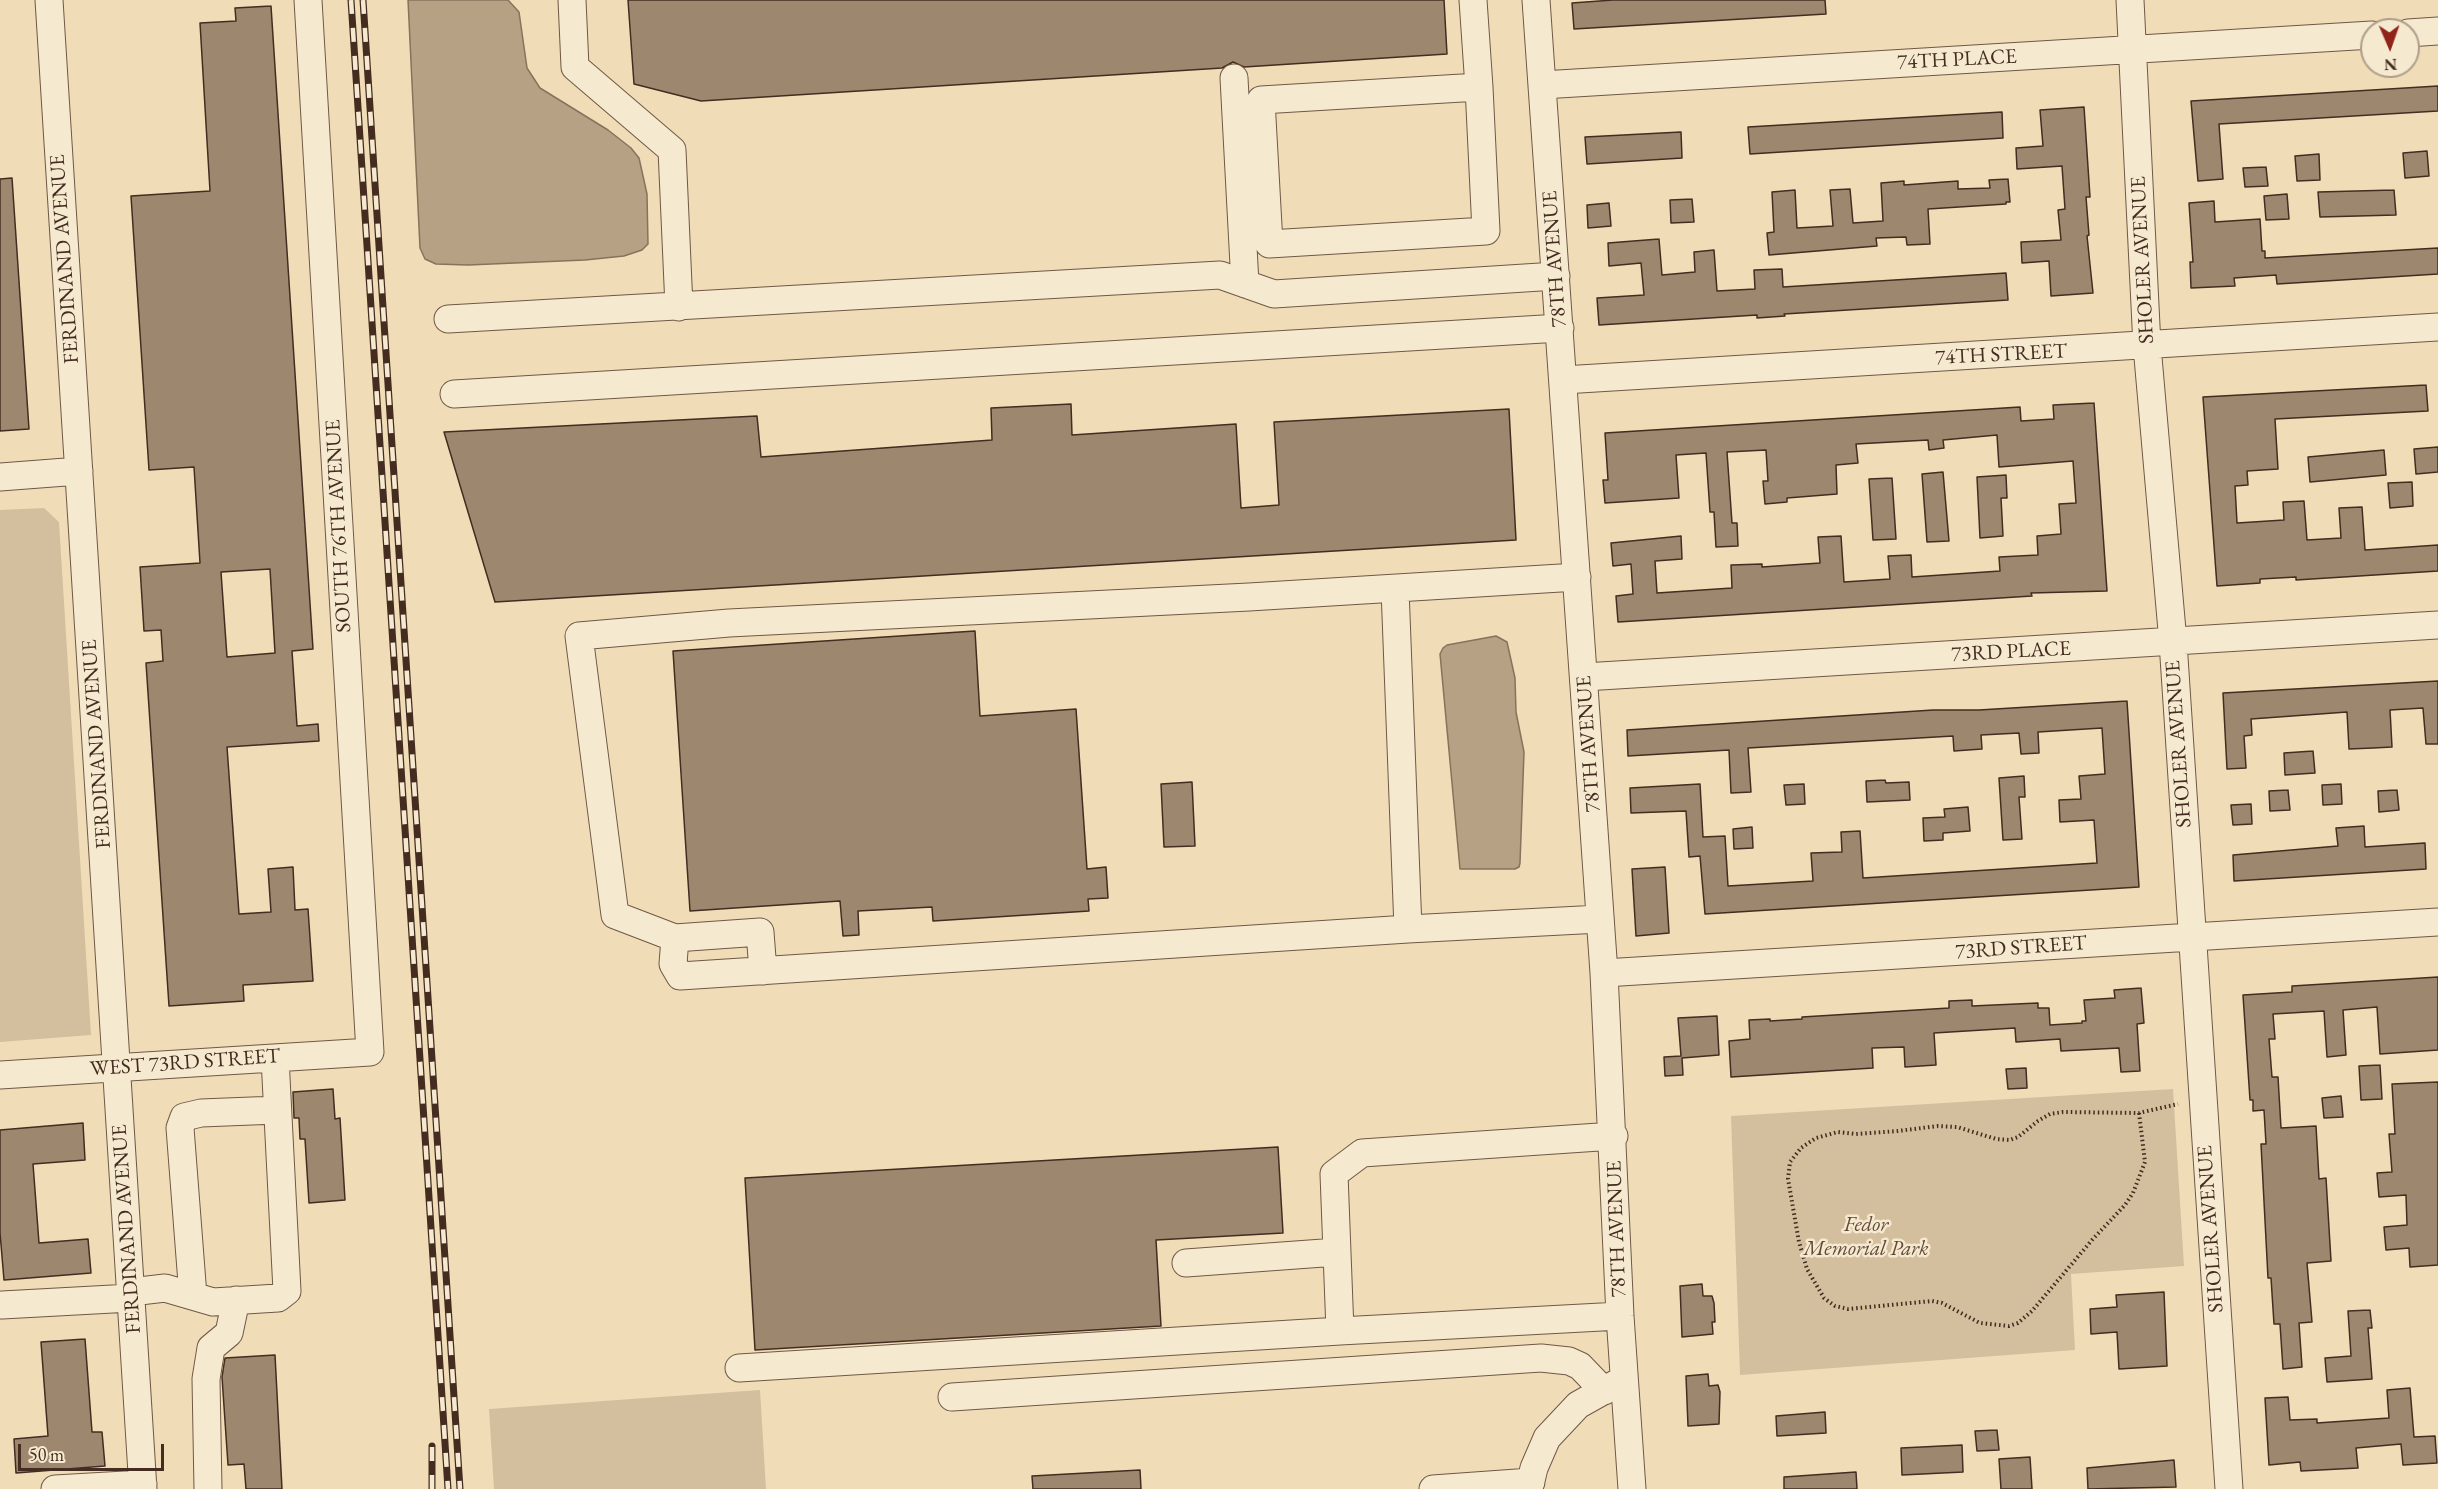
<!DOCTYPE html>
<style>
body{margin:0}
#map{position:relative;width:2438px;height:1489px;overflow:hidden;background:#f0ddb7;font-family:"EB Garamond",serif}
canvas{display:block}
.north{position:absolute;left:2360px;top:18px;width:60px;height:60px;box-sizing:border-box;background:#f5e9d0;border:2px solid #ae9d8a;border-radius:50%;rotate:178deg;font-size:16px;font-weight:700;line-height:24px;text-align:center;color:#442c20}
.north::after{content:'';display:block;margin:auto;width:21px;height:27px;background:#8f2418;clip-path:polygon(50% 0,100% 100%,50% 72%,0 100%)}
.scale{position:absolute;left:18px;top:1444px;width:146px;height:27px;box-sizing:border-box;border:3px solid #442c20;border-top:0;padding-left:8px;font-size:18px;line-height:21px;white-space:nowrap;color:#442c20;-webkit-text-stroke:4px #f5e9d0;paint-order:stroke}
</style>
<div id="map">
<canvas width="2438" height="1489"></canvas>
<div class="north">N</div>
<div class="scale">50 m</div>
</div>
<script>
const ctx = document.querySelector('canvas').getContext('2d');
ctx.lineJoin = 'round';
function fill(path, color) { ctx.fillStyle = color; ctx.fill(path, 'evenodd'); }
const toPath = rows => new Path2D(rows.map(r => 'M' + r).join(''));
function stroke(path, color, width, dash) { ctx.strokeStyle = color; ctx.lineWidth = width; ctx.lineCap = dash ? 'butt' : 'round'; ctx.setLineDash(dash || []); ctx.stroke(path); }
function write(font, color, halo, rows, align = 'center') {
  ctx.font = font + ' "EB Garamond",serif'; ctx.lineWidth = 5; ctx.setLineDash([]); ctx.textBaseline = 'middle'; ctx.strokeStyle = halo; ctx.fillStyle = color; for (const [text, x, y, turn = 0] of rows) {
    ctx.save(); ctx.translate(x, y); ctx.rotate((+turn || 0) * Math.PI / 180); ctx.textAlign = isNaN(turn) ? turn : align; if (halo) ctx.strokeText(text, 0, 0); ctx.fillText(text, 0, 0); ctx.restore();
  }
}
const green = toPath([
 [44,508,59,522,91,1035,0,1042,0,510],
 [2173,1089,2184,1266,2071,1274,2075,1350,1740,1375,1731,1116],
 [760,1390,766,1489,494,1489,489,1409]
]);
const water = toPath([
 [408,0,508,0,519,12,527,68,540,88,608,130,631,148,639,158,647,194,648,244,642,250,624,256,585,260,468,265,436,264,425,259,420,248,408,0],
 [1496,636,1507,642,1515,678,1516,712,1524,752,1520,863,1519,867,1515,869,1460,869,1440,654,1443,648,1447,645,1496,636]
]);
const building = toPath([
 [628,0,1444,0,1447,54,1244,67,1233,62,1222,68,701,101,634,84,628,0],
 [1613,0,1825,0,1826,14,1574,29,1572,3,1613,0],
 [271,6,313,649,292,651,297,726,318,724,319,741,227,747,239,914,271,912,268,869,293,867,295,910,308,909,313,981,243,985,244,1001,169,1006,146,663,163,661,161,630,144,631,140,567,200,563,194,467,149,470,131,196,210,191,200,23,236,21,235,8,271,6],
 [270,569,275,653,227,657,221,572,270,569],
 [2438,86,2438,111,2219,124,2223,179,2198,181,2191,101,2438,86],
 [2084,107,2090,197,2086,197,2089,235,2087,236,2093,293,2051,296,2049,261,2022,263,2021,242,2061,240,2058,210,2065,209,2062,166,2017,169,2016,148,2043,146,2040,110,2084,107],
 [2002,112,2003,138,1750,154,1748,127,2002,112],
 [1681,132,1682,158,1587,164,1585,137,1681,132],
 [2427,151,2429,176,2405,178,2403,153,2427,151],
 [2319,154,2320,180,2297,181,2295,156,2319,154],
 [2266,167,2268,186,2245,187,2243,168,2266,167],
 [12,178,29,429,0,431,0,179,12,178],
 [2008,179,2010,202,2006,202,2006,204,1928,209,1930,244,1907,245,1906,237,1876,238,1877,246,1769,255,1767,233,1774,232,1772,192,1795,190,1797,228,1833,226,1830,190,1850,189,1853,223,1883,221,1881,183,1904,181,1904,185,1958,181,1958,189,1990,188,1989,180,2008,179],
 [2394,190,2396,215,2320,217,2318,192,2394,190],
 [2287,194,2289,219,2266,220,2264,196,2287,194],
 [1692,199,1694,222,1671,223,1670,200,1692,199],
 [2214,201,2215,222,2260,219,2262,251,2265,251,2265,258,2438,248,2438,274,2277,284,2276,275,2234,278,2235,286,2191,288,2190,262,2193,262,2189,203,2214,201],
 [1609,203,1611,226,1588,228,1587,205,1609,203],
 [1659,239,1662,275,1695,272,1694,252,1714,250,1717,291,1755,289,1754,270,1782,269,1783,287,2006,273,2008,300,1784,314,1785,316,1757,318,1757,315,1599,325,1597,298,1644,295,1641,263,1609,266,1608,243,1659,239],
 [2426,385,2428,411,2275,419,2278,469,2247,471,2248,485,2235,486,2237,523,2284,520,2283,502,2304,501,2307,540,2341,538,2339,508,2362,507,2365,550,2438,545,2438,571,2296,580,2296,577,2260,579,2260,583,2217,586,2203,397,2426,385],
 [2094,403,2107,591,2031,593,2032,596,1618,622,1616,596,1633,594,1631,564,1613,566,1611,543,1681,536,1682,559,1655,561,1657,593,1732,588,1731,565,1762,564,1762,567,1820,563,1818,537,1841,536,1844,582,1890,579,1888,556,1911,555,1912,577,2000,571,1999,557,2038,555,2037,536,2061,534,2059,504,2076,503,2073,461,1999,467,1997,435,1943,440,1944,448,1929,450,1928,440,1856,444,1858,463,1836,465,1837,494,1787,498,1787,502,1765,504,1763,481,1768,481,1766,450,1727,452,1732,523,1737,523,1738,546,1716,547,1714,512,1710,512,1706,453,1676,455,1679,498,1605,503,1603,480,1608,480,1605,433,2020,407,2021,421,2054,419,2053,405,2094,403],
 [1071,404,1072,435,1236,424,1241,508,1279,505,1274,422,1509,409,1516,540,495,602,444,432,757,416,761,457,992,440,991,408,1071,404],
 [2438,447,2438,472,2416,474,2414,449,2438,447],
 [2384,450,2386,475,2310,482,2308,457,2384,450],
 [1943,472,1949,541,1927,542,1922,474,1943,472],
 [2006,475,2007,498,2001,498,2003,536,1980,538,1977,477,2006,475],
 [1892,478,1896,539,1873,540,1869,479,1892,478],
 [2412,482,2413,506,2390,508,2388,483,2412,482],
 [975,631,980,716,1076,709,1087,869,1106,867,1108,898,1088,899,1089,911,933,921,932,907,858,911,859,935,843,936,840,901,690,911,673,651,975,631],
 [2438,681,2438,744,2426,744,2423,708,2390,710,2392,747,2373,748,2349,749,2347,712,2251,719,2252,735,2244,736,2246,768,2227,769,2223,693,2438,681],
 [2127,701,2139,887,1705,914,1700,856,1689,857,1686,811,1631,813,1630,788,1700,784,1703,837,1725,836,1728,886,1813,881,1811,853,1842,852,1841,832,1860,831,1863,878,2097,863,2094,820,2060,822,2059,800,2081,799,2079,776,2105,774,2102,728,2038,732,2039,753,2021,754,2019,733,1981,735,1982,749,1954,751,1953,736,1748,748,1751,792,1731,793,1729,750,1628,756,1627,730,1933,710,1979,710,2127,701],
 [2313,751,2315,773,2285,775,2284,753,2313,751],
 [2024,776,2025,797,2019,797,2022,839,2003,840,1999,778,2024,776],
 [1885,780,1886,783,1909,782,1910,800,1867,802,1866,781,1885,780],
 [1192,782,1195,846,1164,847,1161,784,1192,782],
 [1804,784,1805,804,1786,805,1784,785,1804,784],
 [2341,784,2342,804,2323,805,2322,785,2341,784],
 [2288,790,2290,810,2270,811,2269,791,2288,790],
 [2397,790,2399,810,2379,812,2378,791,2397,790],
 [2251,804,2252,824,2233,825,2231,805,2251,804],
 [1968,807,1970,831,1943,833,1943,840,1924,841,1923,818,1945,817,1944,809,1968,807],
 [2364,826,2365,847,2425,843,2426,869,2234,881,2233,855,2338,846,2336,828,2364,826],
 [1752,827,1753,848,1734,849,1733,829,1752,827],
 [1665,867,1669,933,1636,936,1632,869,1665,867],
 [2438,977,2438,1050,2380,1054,2377,1007,2343,1010,2346,1055,2327,1057,2324,1011,2273,1014,2275,1039,2269,1039,2272,1077,2278,1077,2281,1128,2316,1126,2319,1179,2326,1178,2331,1261,2307,1263,2312,1322,2299,1323,2302,1367,2283,1369,2280,1324,2274,1324,2271,1278,2268,1278,2261,1144,2266,1144,2264,1110,2253,1111,2253,1100,2250,1100,2243,995,2292,992,2292,986,2438,977],
 [2141,988,2144,1023,2137,1024,2140,1071,2121,1072,2119,1048,2061,1051,2060,1039,2016,1042,2015,1028,1934,1033,1936,1065,1905,1067,1904,1047,1872,1048,1873,1068,1731,1077,1729,1041,1750,1039,1749,1020,1770,1019,1770,1021,1802,1019,1802,1017,1949,1008,1949,1001,1972,1000,1972,1006,2038,1003,2038,1008,2049,1008,2050,1025,2082,1023,2082,1021,2086,1021,2084,1000,2115,998,2114,990,2141,988],
 [1717,1016,1719,1055,1682,1058,1683,1075,1665,1076,1664,1057,1681,1056,1678,1018,1717,1016],
 [2380,1065,2382,1099,2361,1100,2359,1066,2380,1065],
 [2026,1068,2027,1088,2008,1089,2006,1069,2026,1068],
 [2438,1082,2438,1265,2410,1267,2409,1248,2386,1250,2384,1227,2407,1225,2406,1195,2379,1197,2377,1173,2392,1172,2389,1134,2395,1134,2392,1084,2438,1082],
 [333,1089,335,1119,340,1118,345,1200,309,1203,305,1139,300,1139,299,1118,294,1118,293,1092,333,1089],
 [2341,1096,2343,1117,2324,1118,2322,1098,2341,1096],
 [83,1123,85,1160,33,1164,39,1243,88,1239,91,1273,4,1280,0,1233,0,1130,83,1123],
 [1278,1147,1283,1233,1156,1240,1161,1326,755,1350,745,1178,1278,1147],
 [1702,1284,1703,1296,1712,1296,1714,1303,1715,1322,1712,1322,1713,1334,1682,1337,1680,1286,1702,1284],
 [2164,1292,2167,1366,2119,1369,2117,1332,2091,1334,2090,1309,2117,1307,2116,1295,2164,1292],
 [2370,1310,2372,1328,2368,1328,2372,1379,2327,1382,2325,1358,2351,1356,2348,1311,2370,1310],
 [85,1339,92,1432,102,1432,105,1466,16,1473,14,1439,48,1436,41,1342,85,1339],
 [275,1355,282,1489,246,1489,244,1464,228,1465,222,1377,225,1358,275,1355],
 [1708,1374,1709,1386,1718,1385,1720,1392,1719,1424,1688,1426,1686,1376,1708,1374],
 [2410,1388,2414,1437,2435,1436,2437,1463,2403,1465,2401,1444,2356,1448,2358,1468,2301,1471,2300,1462,2269,1465,2265,1398,2288,1397,2290,1420,2317,1419,2317,1423,2389,1418,2387,1390,2410,1388],
 [1825,1412,1826,1433,1777,1436,1776,1416,1825,1412],
 [1997,1430,1999,1450,1977,1451,1975,1431,1997,1430],
 [1962,1445,1963,1472,1902,1475,1901,1448,1962,1445],
 [2030,1457,2032,1489,2001,1489,1999,1459,2030,1457],
 [2174,1460,2176,1487,2088,1489,2087,1468,2174,1460],
 [1140,1470,1141,1489,1033,1489,1032,1476,1140,1470],
 [1856,1472,1857,1489,1784,1489,1784,1477,1856,1472]
]);
const path = toPath([
 [2139,1113,2145,1162,2133,1193,2125,1205,2092,1240,2032,1311,2018,1323,2009,1326,1980,1323,1942,1303,1932,1301,1848,1309,1835,1306,1824,1298,1807,1269,1799,1242,1788,1179,1790,1162,1801,1148,1816,1138,1838,1132,1856,1134,1898,1131,1938,1126,1957,1127,1996,1139,2010,1140,2018,1137,2038,1121,2050,1114,2063,1112,2139,1113,2178,1104]
]);
const minor = toPath([
 [49,0,143,1489],
 [572,0,575,67,672,150,679,307],
 [1473,0,1479,87,1486,231,1269,244,1261,100,1479,87],
 [1536,0,1604,973,1620,1316,1632,1489],
 [2130,0,2147,346,2173,642,2229,1489],
 [2408,33,2438,31],
 [1234,78,1245,284],
 [1542,85,2372,35],
 [448,319,1220,275,1274,294,1556,276],
 [1563,380,2438,327],
 [454,394,1560,328],
 [0,477,79,471],
 [1395,589,1408,929,1600,919],
 [1584,677,2438,625],
 [675,938,615,915,579,636,729,623,1249,597,1577,577],
 [763,971,760,932,675,938,673,964,680,976,1408,929],
 [1604,973,2438,922],
 [0,1075,370,1052,308,0],
 [1186,1263,1337,1252],
 [131,1292,165,1288,213,1302,278,1298,287,1291,275,1058],
 [193,1296,180,1128,184,1117,201,1113,277,1110],
 [2,1305,131,1298],
 [1340,1331,1620,1316],
 [739,1368,1340,1331,1334,1174,1362,1153,1614,1136],
 [952,1397,1541,1358,1569,1361,1580,1366,1604,1391],
 [55,1489,143,1484],
 [208,1489,206,1379,211,1348,229,1333,236,1300],
 [1433,1489,1531,1482],
 [1529,1489,1534,1468,1547,1438,1578,1405,1619,1382]
]);
const rail = toPath([
 [351,0,448,1489],
 [363,0,460,1489],
 [432,1489,432,1446]
]);
const streetNames = [
 ["74TH PLACE",1957,60,-3],
 ["FERDINAND AVENUE",65,259,-94],
 ["78TH AVENUE",1555,259,-94],
 ["SHOLER AVENUE",2143,260,-93],
 ["74TH STREET",2001,355,-3],
 ["SOUTH 76TH AVENUE",339,526,-93],
 ["73RD PLACE",2011,652,-3],
 ["FERDINAND AVENUE",97,744,-94],
 ["78TH AVENUE",1589,744,-94],
 ["SHOLER AVENUE",2179,744,-94],
 ["73RD STREET",2021,948,-4],
 ["WEST 73RD STREET",185,1063,-4],
 ["FERDINAND AVENUE",127,1229,-94],
 ["78TH AVENUE",1617,1229,-92],
 ["SHOLER AVENUE",2211,1229,-94]
];
const parkNames = [
 ["Fedor",1866,1225],
 ["Memorial Park",1866,1249]
];
fill(green, '#d3bf9d');
fill(water, '#b6a184');
stroke(water, '#88725c', 1.5);
fill(building, '#9d886f');
stroke(building, '#442c20', 1.5);
stroke(minor, '#6f5846', 29);
stroke(path, '#442c20', 4, [1.5, 3]);
stroke(minor, '#f5e9d0', 27);
stroke(rail, '#442c20', 7);
stroke(rail, '#f5e9d0', 4.5, [14]);
write('21px', '#442c20', '#f5e9d0', streetNames);
write('italic 21px', '#614939', '#f5e9d0', parkNames);
</script>
